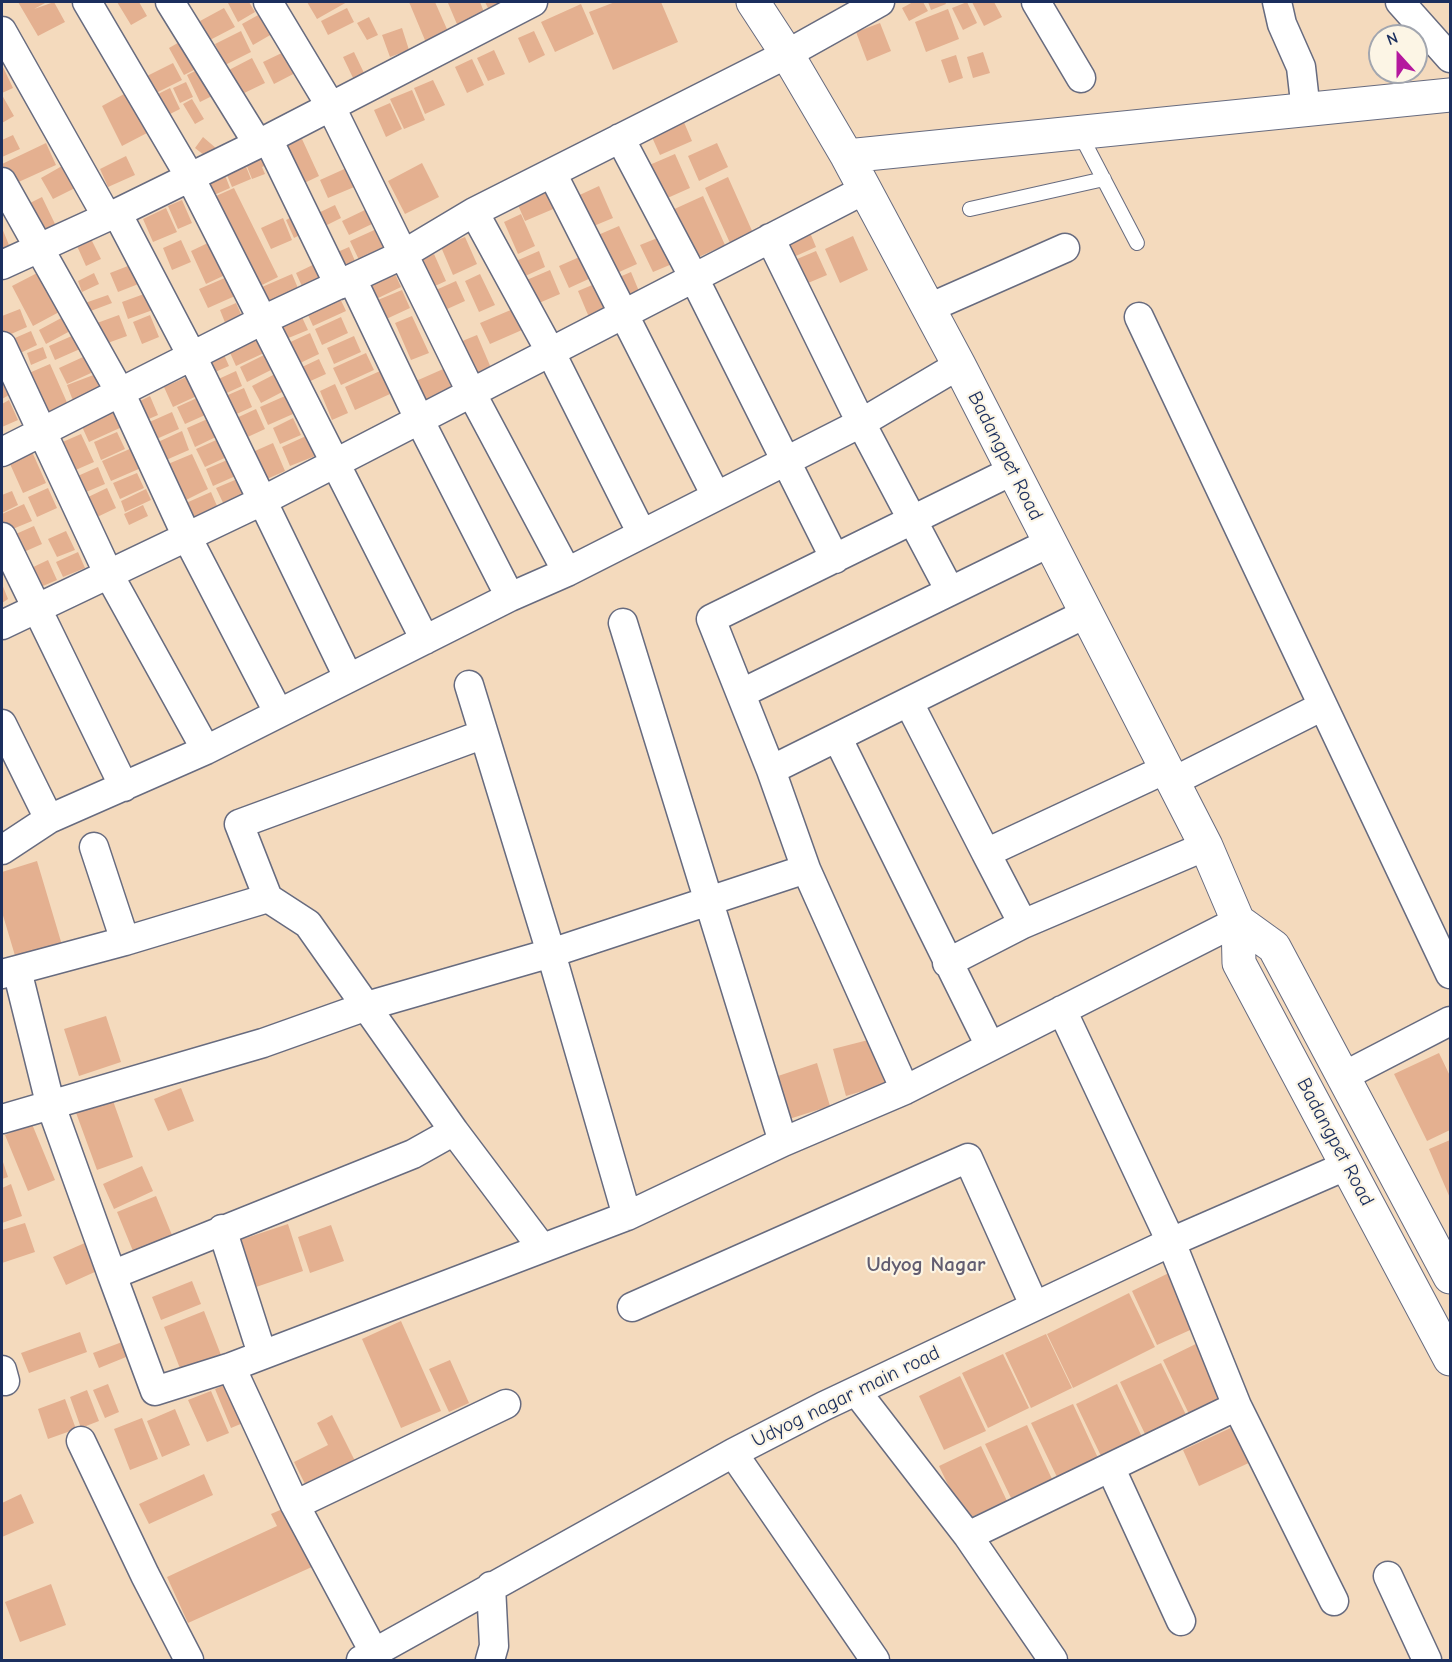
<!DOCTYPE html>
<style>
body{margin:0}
#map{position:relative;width:1452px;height:1662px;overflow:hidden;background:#f4dabd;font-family:"Comic Neue",sans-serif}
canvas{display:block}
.frame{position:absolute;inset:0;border:3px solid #1b2f5e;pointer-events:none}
.north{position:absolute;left:1368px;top:24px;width:60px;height:60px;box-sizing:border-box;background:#fcf5e5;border:2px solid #a2a6af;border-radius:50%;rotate:339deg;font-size:16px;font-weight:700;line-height:24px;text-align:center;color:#1b2f5e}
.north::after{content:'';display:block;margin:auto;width:21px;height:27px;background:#b5179e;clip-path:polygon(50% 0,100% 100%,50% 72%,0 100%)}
</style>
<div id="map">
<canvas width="1452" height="1662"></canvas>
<div class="frame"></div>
<div class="north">N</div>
</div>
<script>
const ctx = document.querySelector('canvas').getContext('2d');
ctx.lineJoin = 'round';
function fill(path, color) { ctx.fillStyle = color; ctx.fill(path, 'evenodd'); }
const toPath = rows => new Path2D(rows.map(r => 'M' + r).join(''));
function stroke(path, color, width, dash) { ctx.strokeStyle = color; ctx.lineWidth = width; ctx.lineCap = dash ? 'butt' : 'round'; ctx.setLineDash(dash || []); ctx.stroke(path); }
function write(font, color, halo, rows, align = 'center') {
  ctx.font = font + ' "Comic Neue",sans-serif'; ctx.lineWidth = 4.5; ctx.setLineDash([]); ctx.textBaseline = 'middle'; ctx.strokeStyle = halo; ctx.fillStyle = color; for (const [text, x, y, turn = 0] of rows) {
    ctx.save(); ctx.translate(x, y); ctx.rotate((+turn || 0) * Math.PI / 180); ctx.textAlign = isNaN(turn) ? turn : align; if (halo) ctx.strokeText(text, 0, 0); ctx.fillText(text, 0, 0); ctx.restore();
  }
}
const building = toPath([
 [18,2,47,2,34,9,54,2,65,22,38,36],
 [117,2,139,2,147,16,131,25],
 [232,2,249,2,255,12,238,22,228,3],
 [307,2,347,2,317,19],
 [409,2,435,2,450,36,427,45],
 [452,2,480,2,486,17,459,29,448,3],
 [485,2,519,2,492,16],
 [615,2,661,2,678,42,613,70,589,12],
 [913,2,923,2,928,11,909,21,902,8],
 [928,2,945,2,946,4,931,10],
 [967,2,977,23,963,30,952,8],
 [972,2,994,2,1002,17,984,26],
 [581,4,594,34,555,52,541,22],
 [224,8,235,27,210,40,200,21],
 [347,8,354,22,328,35,321,21],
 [948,9,959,39,926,52,915,22],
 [260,14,272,34,253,45,242,24],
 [369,17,378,35,367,40,357,23],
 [880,23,891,51,867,61,856,32],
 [402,28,409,50,390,57,382,35],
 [241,31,251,52,225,65,215,44],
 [534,31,545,55,529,63,518,38],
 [183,40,198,68,184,75,169,48],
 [290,49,301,70,274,84,263,62],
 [494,50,505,74,488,81,477,58],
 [354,52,365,75,354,80,343,57],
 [983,52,990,73,973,78,967,57],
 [956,55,963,78,949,83,941,60],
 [252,58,265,83,240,95,227,71],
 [472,59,484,85,467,93,455,67],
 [173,63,182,80,154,94,145,77],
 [2,65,13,88,2,93],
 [207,65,220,92,200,102,187,75],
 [433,80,445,105,425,114,414,88],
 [186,82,193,97,180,103,173,88],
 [170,88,180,109,166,116,156,95],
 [412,90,425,120,404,129,390,99],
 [126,93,147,133,122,146,102,106],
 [2,95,14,116,2,123],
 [192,99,204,119,195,124,183,104],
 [390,103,402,129,386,137,374,110],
 [683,120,692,141,660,155,651,135],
 [13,135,20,149,2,157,2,140],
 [203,137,217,149,209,159,195,148],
 [302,139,319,176,296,187,278,150],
 [46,143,56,165,12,185,2,164],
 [717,143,728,167,699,181,688,156],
 [269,148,274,162,262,167,265,174,252,179,244,159],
 [675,154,690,188,663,200,647,166],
 [126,156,135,175,108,187,100,169],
 [243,159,251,179,232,187,224,168],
 [69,162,81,185,53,199,41,178],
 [422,163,439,197,405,214,388,181],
 [351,166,359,185,328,198,320,180],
 [223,170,230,188,205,199,197,181],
 [728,177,753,233,730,243,705,188],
 [546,182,558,207,525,221,514,196],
 [599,186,613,218,584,230,571,199],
 [234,188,278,277,252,290,207,200],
 [703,196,725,245,692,260,670,211],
 [42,197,56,226,40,234,26,205],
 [182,200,192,223,178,229,168,206],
 [335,205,341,218,319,229,312,216],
 [166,208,177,232,153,242,143,219],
 [367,209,374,223,349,235,342,221],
 [302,212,310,230,294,238,286,220],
 [521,214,535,246,518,254,504,222],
 [283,218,292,240,271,249,261,228],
 [619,226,637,264,608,277,591,238],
 [381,227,391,249,360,262,350,241],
 [2,228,9,245,2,249],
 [808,228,816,247,789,259,780,241],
 [853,236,868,270,840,283,825,249],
 [465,237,477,264,453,275,441,247],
 [660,237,672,264,653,272,640,245],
 [91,239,101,259,86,266,77,246],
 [181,240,191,262,172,270,163,248],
 [210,242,225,275,206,284,191,251],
 [349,247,358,268,341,275,333,254],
 [539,251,545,267,523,277,516,261],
 [816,251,827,275,801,286,790,262],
 [434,254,446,281,426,290,414,263],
 [584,255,593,277,569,288,559,266],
 [321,261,331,283,306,295,296,273],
 [133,264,141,283,118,292,110,273],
 [392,267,401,287,372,301,363,280],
 [550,270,560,294,532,306,522,282],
 [41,271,61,311,33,326,12,286],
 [631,272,641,296,621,305,610,281],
 [94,273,99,284,82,292,78,281],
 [292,274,303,300,272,313,262,287],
 [480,274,495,305,479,312,465,281],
 [227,277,235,296,208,308,199,289],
 [456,281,465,301,436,314,427,294],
 [597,283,610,313,591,322,578,291],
 [155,290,161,307,128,319,122,302],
 [402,290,410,308,382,321,373,302],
 [337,292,346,311,313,326,304,306],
 [108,295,112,303,88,312,85,303],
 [236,303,245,323,228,330,220,310],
 [20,309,27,327,2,338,2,316],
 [513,309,522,330,490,344,480,323],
 [300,313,308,330,281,341,274,325],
 [119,315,127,336,105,344,97,323],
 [150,315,159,337,142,344,133,322],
 [65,316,72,330,46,344,39,330],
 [412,316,429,353,411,360,395,323],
 [341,317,348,333,322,345,315,329],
 [31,331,37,345,14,356,8,341],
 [310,333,319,354,296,365,286,344],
 [255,334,264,353,236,366,227,346],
 [74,335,80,349,55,360,49,346],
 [477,335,494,375,473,384,455,344],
 [354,336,361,352,334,364,327,348],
 [43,347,47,358,31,365,27,353],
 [221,348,229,366,206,376,198,358],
 [94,352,102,368,67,384,59,368],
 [366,353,374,370,341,385,333,368],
 [264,355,271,370,247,382,240,367],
 [319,359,326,374,306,383,300,368],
 [50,364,69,407,48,416,29,373],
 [450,366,460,388,426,403,416,381],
 [236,371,242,386,218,397,212,382],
 [380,371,390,394,355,410,345,387],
 [96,374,104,395,75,406,67,385],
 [275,374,284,391,261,403,252,386],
 [191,375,199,395,173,407,164,387],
 [2,379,9,395,2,399],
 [335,384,348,413,332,420,320,391],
 [244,388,252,407,230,417,221,398],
 [206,394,214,411,185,424,177,407],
 [150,396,158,415,144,421,136,403],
 [285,396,293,414,268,425,260,407],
 [9,400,18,420,2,427,2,404],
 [112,405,122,427,89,442,79,420],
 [256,409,265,429,239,441,230,421],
 [172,412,179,429,152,441,145,424],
 [212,417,220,435,195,447,187,428],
 [293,418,301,435,280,444,273,428],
 [182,431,189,450,166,460,158,442],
 [117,432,125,449,101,460,94,442],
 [81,434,94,462,71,472,58,444],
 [306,436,315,456,290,466,282,447],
 [223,437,231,455,205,467,196,449],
 [273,443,285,471,258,483,246,455],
 [29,445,46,483,23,493,6,455],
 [132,448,141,468,111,481,102,461],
 [192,454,208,489,184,501,168,464],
 [232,458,240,474,213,486,206,469],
 [98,467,105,484,79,495,71,479],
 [137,473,144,488,120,499,113,483],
 [242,477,251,498,226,509,216,488],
 [48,488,57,508,37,517,28,497],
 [107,488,116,508,93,519,84,499],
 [146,489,151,500,125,512,121,501],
 [12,491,18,505,2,513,2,495],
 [211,492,220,513,195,524,186,503],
 [24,504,32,521,3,533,2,514],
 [143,505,148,516,129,525,124,514],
 [34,526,42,544,17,555,9,537],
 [66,531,75,550,57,557,48,539],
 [78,552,85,568,63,577,56,562],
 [48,560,57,580,36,589,27,570],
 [2,584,8,599,2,603],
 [37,861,62,945,16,959,2,912,2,872],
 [106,1016,121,1062,79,1076,64,1029],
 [876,1038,889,1083,846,1096,833,1049],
 [1439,1053,1450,1076,1450,1130,1427,1141,1394,1074],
 [817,1063,830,1106,786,1120,772,1078],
 [181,1088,194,1121,168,1131,154,1099],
 [112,1098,133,1157,97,1170,75,1110],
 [32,1124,55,1180,28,1191,5,1135],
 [1450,1140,1450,1198,1429,1149],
 [2,1159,8,1177,2,1179],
 [142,1166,153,1191,114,1209,103,1184],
 [11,1184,22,1216,2,1223,2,1188],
 [156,1196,174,1240,135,1256,117,1212],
 [25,1223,35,1252,2,1263,2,1230],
 [288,1224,303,1271,256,1287,240,1240],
 [331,1225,344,1261,310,1273,298,1237],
 [96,1238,108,1266,66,1285,53,1257],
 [1173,1271,1199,1326,1157,1345,1132,1291],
 [192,1281,201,1304,161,1320,152,1297],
 [1129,1293,1155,1347,1073,1388,1047,1334],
 [204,1311,221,1355,181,1371,164,1327],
 [401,1321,441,1411,401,1428,362,1339],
 [80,1332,87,1352,29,1373,21,1353],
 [1046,1334,1072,1388,1031,1408,1005,1353],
 [130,1339,136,1353,99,1368,93,1353],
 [1204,1340,1230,1395,1189,1414,1163,1360],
 [1003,1354,1029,1408,988,1428,962,1373],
 [450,1360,469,1403,449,1412,429,1369],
 [1161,1363,1187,1417,1146,1436,1120,1382],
 [960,1376,986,1431,944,1450,919,1396],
 [234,1381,250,1420,231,1428,215,1389],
 [108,1384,119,1412,105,1418,93,1390],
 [1117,1384,1143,1439,1102,1458,1076,1404],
 [87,1390,99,1421,81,1428,70,1397],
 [211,1391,229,1433,207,1442,188,1400],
 [65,1399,76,1429,48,1439,38,1409],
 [1073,1404,1098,1458,1057,1477,1031,1423],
 [175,1409,190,1445,162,1457,147,1421],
 [332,1415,357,1465,308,1490,294,1462,328,1445,317,1423],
 [142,1418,158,1459,130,1470,114,1429],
 [1027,1425,1052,1479,1011,1498,985,1444],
 [1237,1425,1253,1461,1199,1486,1183,1450],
 [981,1446,1007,1501,965,1520,939,1466],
 [204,1474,213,1495,149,1524,139,1504],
 [21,1494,34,1523,2,1537,2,1503],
 [287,1507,314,1566,188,1623,167,1577,277,1526,271,1514],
 [51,1584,66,1625,20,1642,5,1602]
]);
const lane = toPath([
 [1080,134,1137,243],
 [970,209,1104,179]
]);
const street = toPath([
 [87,2,190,177,425,640],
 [170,2,258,144],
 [268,2,330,105,472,394,567,572],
 [1036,2,1081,78],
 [1277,2,1282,24,1301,67,1306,111],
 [1400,2,1450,58],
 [2,31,107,217,117,213,192,356,348,677],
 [620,138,694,278,835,559],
 [268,139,339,285],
 [552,173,716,496],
 [2,182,121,394,187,537,278,712],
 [474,212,550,351,641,532],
 [117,213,268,139,533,2],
 [770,238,861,423,950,591],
 [2,265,107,217],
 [352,279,420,421,510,597],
 [929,308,1065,248],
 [1139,317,1450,974],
 [2,346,108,573,206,750],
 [2,452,263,320,402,255,474,212,787,54,880,2],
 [2,537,124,787],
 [623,623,783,1142],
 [2,625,262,501,864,190],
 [469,685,484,734,551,953,627,1216,231,1367,155,1391,112,1275,413,1154,454,1131,308,924,268,898,239,824,484,734],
 [742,693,1049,543],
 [909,703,986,853],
 [2,724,49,819],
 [838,739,990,1046],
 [771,770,711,619,1012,471],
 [1172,782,1323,706],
 [2,850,49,819,206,750,510,597,567,572,861,423,959,365],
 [806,869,905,1090],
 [1023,924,986,853,1166,769],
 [125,941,268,898],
 [947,963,1023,924,1206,846],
 [17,970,125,941,94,847],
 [2,974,17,970,50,1103,112,1275],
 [1062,1010,1171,1242,1237,1406,1334,1601],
 [1342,1077,1450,1021],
 [2,1119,263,1043,367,1006,551,953,806,869,771,770,1085,614],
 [454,1131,542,1248],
 [627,1216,783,1142,905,1090,1238,921],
 [222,1229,262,1354],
 [632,1307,968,1158,1034,1305],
 [231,1367,295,1505,375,1654],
 [2,1370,5,1381],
 [856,1391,968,1536,1237,1406],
 [81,1441,145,1575,189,1660],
 [733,1453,875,1660],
 [1111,1469,1181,1621],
 [295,1505,506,1404],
 [968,1536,1053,1660],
 [1388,1576,1427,1660],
 [361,1660,733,1453,824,1406,1171,1242,1348,1165],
 [490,1660,494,1646,491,1586]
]);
const secondary = toPath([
 [753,2,787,54,847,156,959,365,1206,846,1238,921,1239,963,1450,1359],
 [847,156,1450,95],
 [1238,921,1274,947,1450,1277]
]);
const streetNames = [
 ["Badangpet Road",1005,456,63],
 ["Badangpet Road",1335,1142,62],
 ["Udyog nagar main road",846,1397,-26]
];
const neighbourhoodNames = [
 ["Udyog Nagar",926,1265]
];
fill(building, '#e4b090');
stroke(lane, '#676b7f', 16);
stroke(street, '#676b7f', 31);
stroke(secondary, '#676b7f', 35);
stroke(lane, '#fff', 14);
stroke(street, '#fff', 28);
stroke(secondary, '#fff', 33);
write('20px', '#1b2f5e', '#fcf5e5', streetNames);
write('bold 21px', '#615c70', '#fcf5e5', neighbourhoodNames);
</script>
